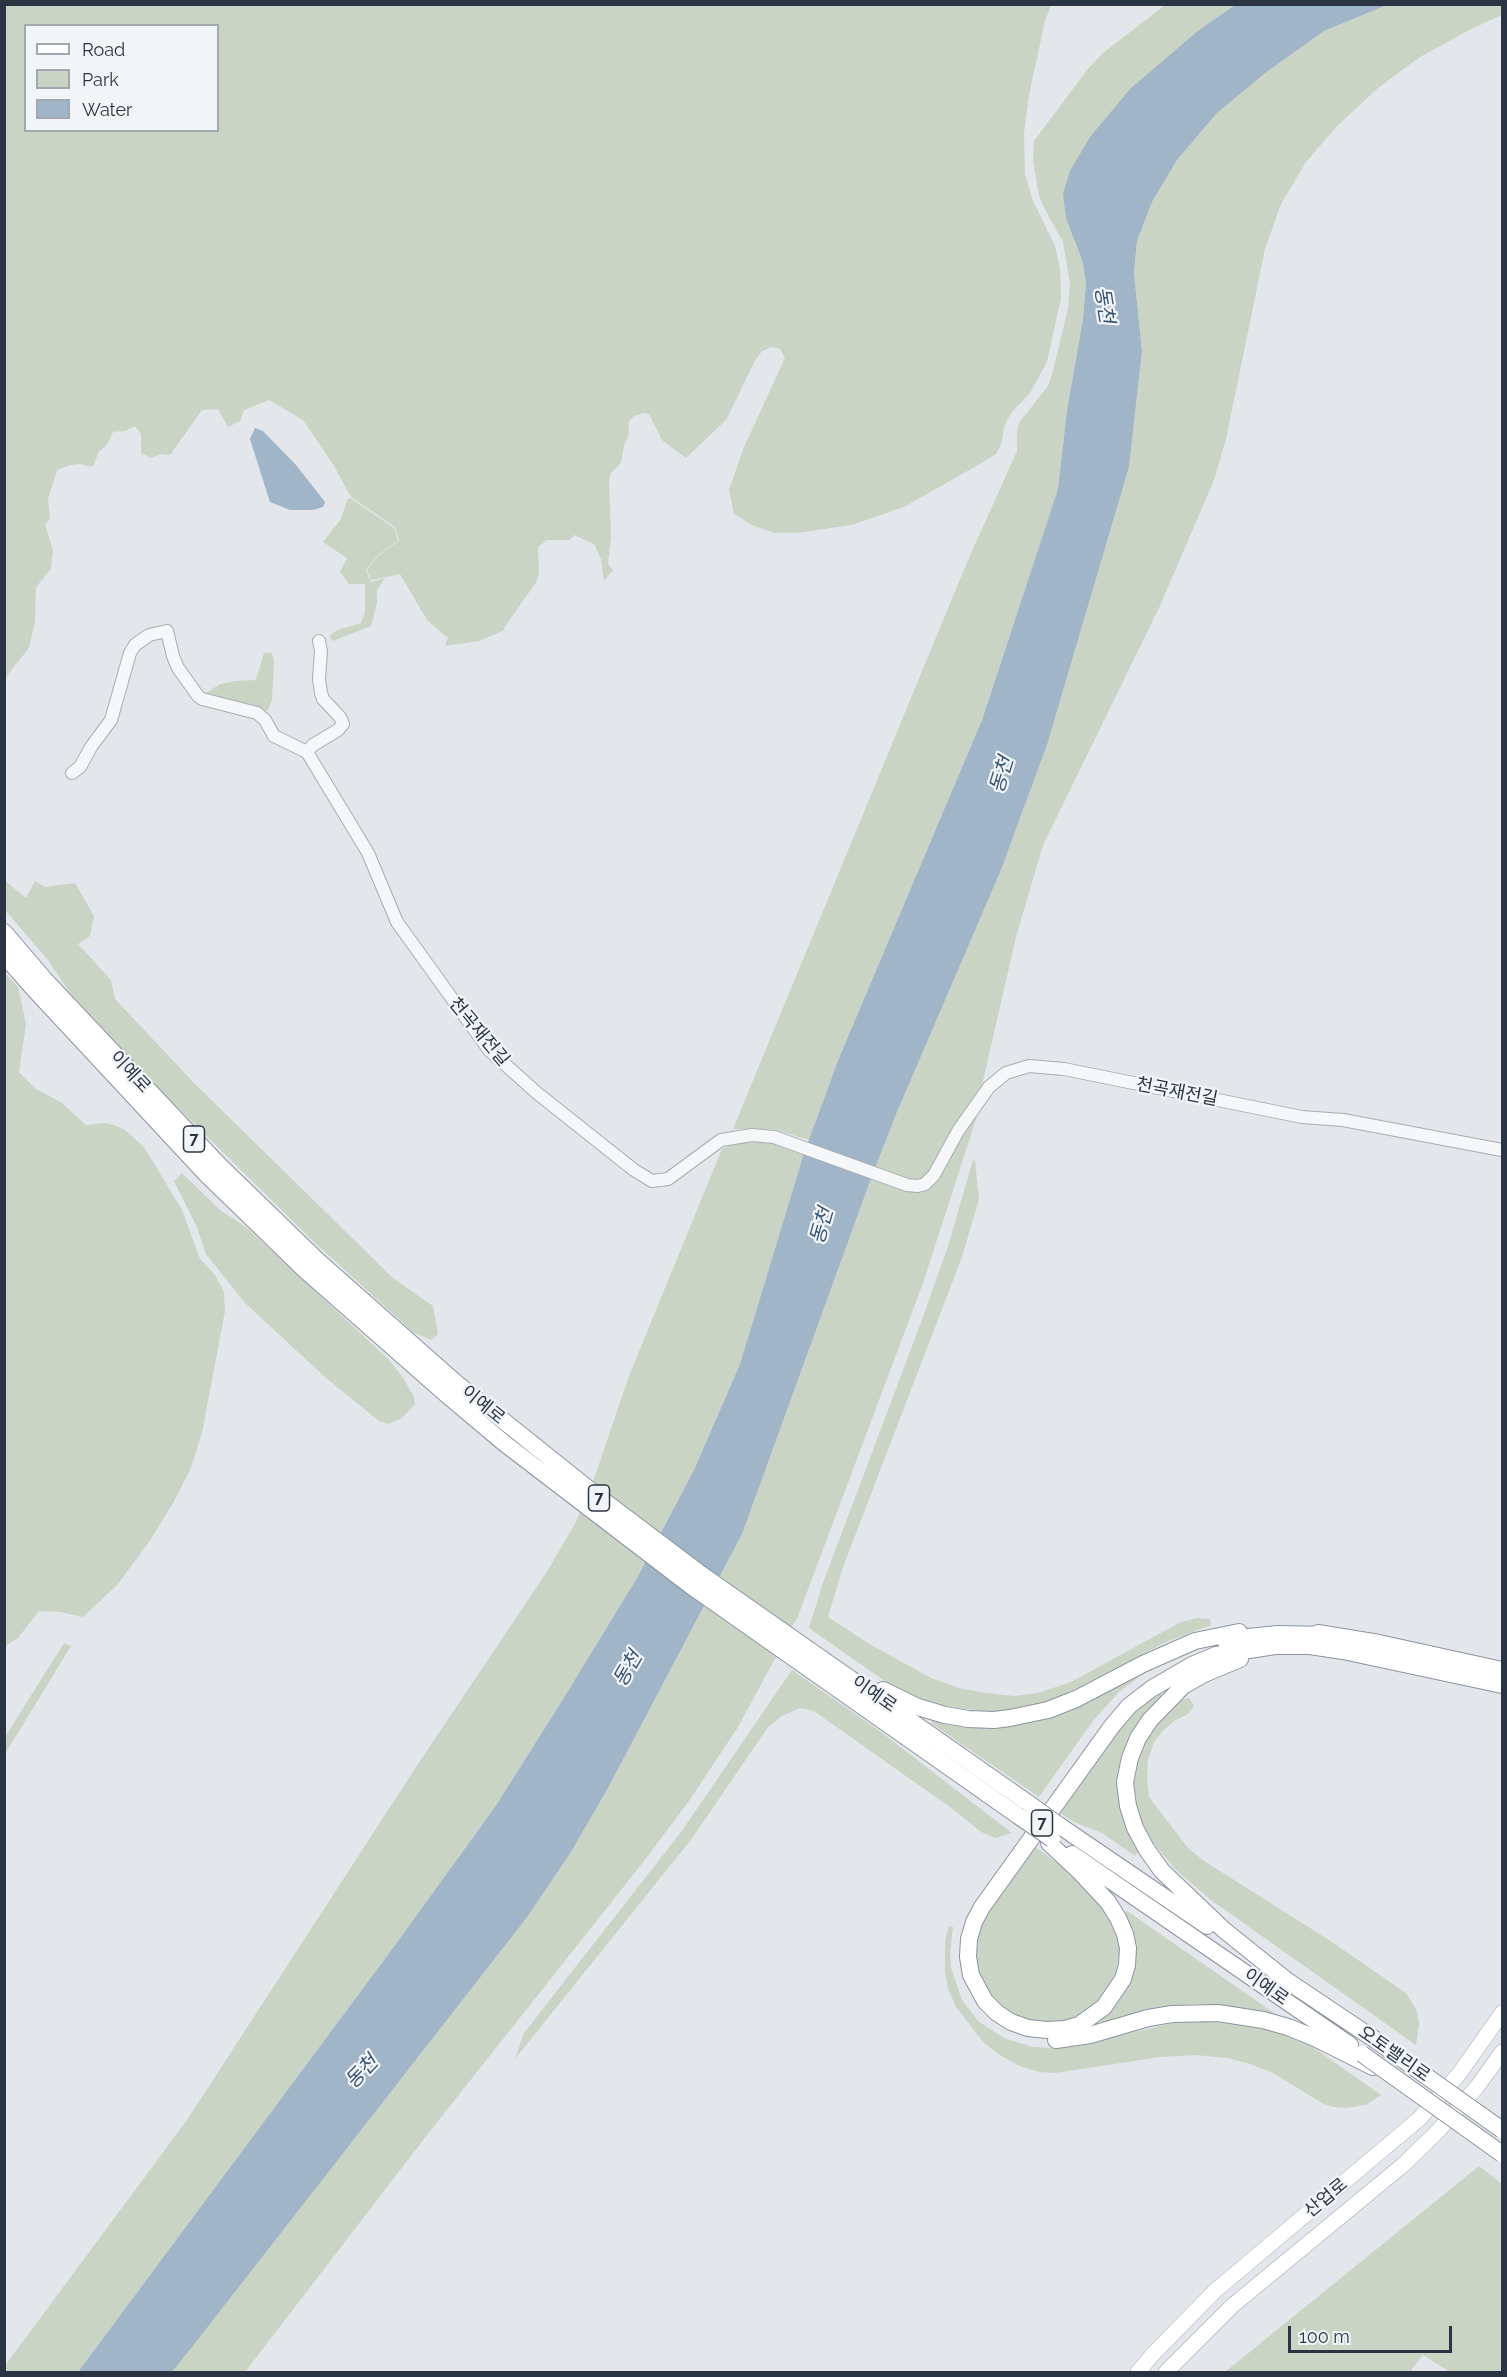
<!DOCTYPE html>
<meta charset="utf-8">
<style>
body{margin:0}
#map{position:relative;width:1507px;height:2377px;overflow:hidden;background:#e3e6ea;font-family:Raleway,sans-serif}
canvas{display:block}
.frame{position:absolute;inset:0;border:6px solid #2b3442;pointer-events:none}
.legend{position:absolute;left:24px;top:24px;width:195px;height:108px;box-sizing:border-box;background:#f2f5f8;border:2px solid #a2a8af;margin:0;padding:8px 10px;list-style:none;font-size:18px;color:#2b3442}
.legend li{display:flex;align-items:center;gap:12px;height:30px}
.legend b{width:30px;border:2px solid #a2a8af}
.scale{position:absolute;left:1288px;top:2326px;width:164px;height:27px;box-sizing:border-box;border:3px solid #2b3442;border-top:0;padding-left:8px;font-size:18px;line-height:21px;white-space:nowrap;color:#2b3442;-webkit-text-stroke:4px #f2f5f8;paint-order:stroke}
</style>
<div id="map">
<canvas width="1507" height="2377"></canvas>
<div class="frame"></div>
<ul class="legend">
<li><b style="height:8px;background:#fff"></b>Road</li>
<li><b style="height:16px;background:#c9d4c4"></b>Park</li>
<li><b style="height:16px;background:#a0b5c8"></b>Water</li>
</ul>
<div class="scale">100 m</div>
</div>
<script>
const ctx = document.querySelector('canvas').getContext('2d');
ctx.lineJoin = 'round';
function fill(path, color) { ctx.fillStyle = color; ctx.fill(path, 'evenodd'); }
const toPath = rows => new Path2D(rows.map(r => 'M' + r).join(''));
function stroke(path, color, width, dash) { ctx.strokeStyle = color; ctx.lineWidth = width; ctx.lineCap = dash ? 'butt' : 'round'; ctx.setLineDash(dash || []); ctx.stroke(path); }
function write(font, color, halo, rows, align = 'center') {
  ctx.font = font + ' Raleway,"Noto Sans KR",sans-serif'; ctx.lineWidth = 4.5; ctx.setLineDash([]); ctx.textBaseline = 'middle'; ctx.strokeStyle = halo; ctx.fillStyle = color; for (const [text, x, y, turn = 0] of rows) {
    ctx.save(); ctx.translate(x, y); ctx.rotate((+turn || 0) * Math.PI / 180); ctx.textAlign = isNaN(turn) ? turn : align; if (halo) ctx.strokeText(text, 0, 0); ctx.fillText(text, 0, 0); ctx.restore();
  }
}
const green = toPath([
 [5,4,1051,5,1045,21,1029,95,1024,133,1025,175,1033,201,1055,246,1060,268,1061,298,1047,362,1030,393,1011,413,1004,426,1002,442,996,454,985,461,904,507,851,525,797,533,774,533,752,525,734,514,729,490,744,447,785,358,780,349,772,347,762,351,755,361,726,420,686,458,662,440,649,414,643,413,634,416,629,421,628,437,624,445,621,463,610,474,609,482,611,536,608,563,613,570,604,581,601,559,594,544,574,535,570,540,547,540,538,547,539,572,537,581,504,628,505,630,479,641,445,646,448,638,427,620,400,574,371,580,367,570,379,555,399,541,395,527,351,497,334,466,303,420,269,400,244,410,240,421,228,427,218,409,202,410,170,455,161,454,151,458,141,453,141,434,135,426,125,431,113,432,108,443,98,453,94,465,90,467,80,464,70,465,57,470,48,499,50,519,45,525,53,550,51,569,36,587,35,621,29,648,5,678],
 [26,26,218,26,218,130,26,130],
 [1165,5,1235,5,1199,30,1074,241,1083,263,1086,283,1083,319,1067,410,1058,489,982,720,839,1058,809,1140,772,1129,733,1129,968,560,1017,451,1017,432,1019,423,1048,386,1053,371,1068,309,1070,284,1063,242,1042,204,1038,191,1033,160,1034,141,1087,70,1103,53],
 [1387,5,1502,5,1502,15,1471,29,1420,57,1378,88,1337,126,1306,162,1281,204,1265,249,1226,439,1214,480,1159,608,1043,845,1016,937,982,1085,946,1139,931,1170,922,1180,905,1188,922,1193,929,1189,973,1114,977,1116,923,1283,798,1616,738,1727,689,1801,644,1861,427,2135,245,2372,172,2372,528,1916,571,1852,608,1788,742,1534,872,1176,897,1112,1001,870,1047,745,1129,467,1142,351,1134,273,1137,241,1152,202,1177,160,1217,113,1264,74,1324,31],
 [350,498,394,528,398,541,379,554,366,570,371,582,385,578,377,590,377,602,371,626,333,641,329,636,338,630,361,623,365,612,365,584,349,584,340,572,347,558,323,542,341,519,347,500],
 [264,653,272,653,274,662,272,700,268,710,263,711,205,694,220,684,236,681,256,680],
 [4,880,26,898,35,881,45,887,75,883,94,916,90,936,78,944,111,980,115,999,195,1084,394,1279,433,1306,438,1334,431,1340,413,1332,314,1242,166,1096,70,993,48,960,5,910],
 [4,972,18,987,26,1024,19,1072,36,1089,62,1103,86,1125,105,1123,114,1125,125,1130,144,1147,182,1210,200,1259,215,1275,224,1292,225,1311,202,1433,190,1470,173,1503,151,1539,118,1584,83,1617,61,1612,39,1611,18,1638,5,1646],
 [771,1141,804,1153,740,1364,694,1470,637,1578,560,1704,495,1807,387,1956,78,2372,5,2372,4,2367,187,2120,418,1764,548,1570,576,1522,594,1479,629,1376,722,1149,734,1144],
 [973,1160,975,1161,979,1199,962,1257,843,1567,828,1617,871,1645,931,1678,959,1688,986,1693,1015,1696,1038,1693,1071,1682,1181,1622,1197,1618,1210,1619,1211,1625,1168,1641,1067,1693,1045,1702,998,1712,955,1708,912,1696,889,1684,809,1628,823,1583,923,1317,948,1246],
 [182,1173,220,1210,246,1227,387,1358,402,1376,414,1397,415,1404,402,1418,388,1424,379,1421,325,1377,245,1303,206,1254,196,1225,174,1181],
 [64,1643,71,1646,5,1754,5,1737],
 [792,1670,877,1729,1012,1833,995,1838,981,1832,954,1810,814,1711,800,1708,782,1716,768,1727,693,1837,515,2059,524,2033,681,1832],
 [1136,1674,1139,1677,1119,1692,1092,1722,1039,1797,931,1723,933,1719,991,1727],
 [1159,1691,1163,1698,1125,1757,1140,1849,1135,1856,1102,1833,1074,1822,1059,1812,1132,1713],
 [1189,1698,1194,1706,1188,1714,1174,1721,1162,1732,1154,1742,1148,1760,1147,1777,1149,1797,1188,1848,1204,1861,1329,1940,1406,1993,1417,2011,1419,2024,1416,2045,1211,1900,1176,1870,1152,1841,1142,1824,1136,1805,1134,1781,1136,1764,1140,1751,1151,1730,1170,1709,1181,1700],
 [1034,1846,1063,1867,1098,1900,1113,1923,1120,1947,1116,1973,1106,1995,1088,2012,1068,2021,1033,2024,993,2004,973,1965,979,1925],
 [1127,1911,1274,2013,1273,2016,1212,2005,1194,2004,1150,2009,1101,2023,1101,2020,1117,2004,1129,1982,1123,1915],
 [949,1926,953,1927,950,1952,951,1968,962,2000,979,2022,1006,2039,1033,2047,1052,2048,1077,2045,1178,2022,1205,2020,1234,2022,1287,2034,1310,2045,1381,2095,1366,2105,1346,2108,1333,2107,1322,2103,1273,2073,1250,2064,1227,2058,1195,2055,1160,2057,1055,2073,1039,2072,1020,2066,1001,2056,983,2042,956,2007,948,1989,945,1971,945,1941],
 [1479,2166,1502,2184,1502,2372,1450,2372,1423,2355,1411,2370,1413,2372,1225,2372]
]);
const water = toPath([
 [1235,5,1387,5,1324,31,1264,74,1217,113,1177,160,1152,202,1137,241,1134,273,1142,351,1129,467,1047,745,1001,870,897,1112,872,1176,742,1534,608,1788,571,1852,528,1916,192,2347,172,2372,78,2372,387,1956,495,1807,560,1704,637,1578,694,1470,740,1364,804,1153,839,1058,982,720,1058,489,1067,410,1083,319,1086,283,1083,263,1066,218,1063,194,1070,171,1090,137,1130,89,1199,30],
 [255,428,263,431,296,465,325,502,323,507,313,510,290,510,270,502,250,439]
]);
const minor = toPath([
 [307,752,313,745,338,730,343,724,340,717,323,699,321,693,319,679,321,651,319,641],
 [72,773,80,767,91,747,111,720,130,653,135,645,149,635,167,631,173,656,178,668,198,696,202,699,257,713,265,720,274,736,307,752,368,853,397,922,489,1050,537,1093,634,1170,652,1181,668,1179,721,1140,752,1135,774,1137,907,1185,918,1186,925,1184,934,1175,958,1131,989,1087,1006,1073,1029,1066,1064,1069,1302,1117,1343,1120,1502,1150]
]);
const major = toPath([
 [1138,2372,1153,2354,1216,2290,1419,2119,1459,2074,1502,2013],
 [1166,2372,1232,2306,1403,2165,1437,2132,1477,2087,1502,2052]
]);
const highway = toPath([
 [4,932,45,980,219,1165,317,1260,455,1382,600,1498,698,1572,1028,1803],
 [4,955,33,988,207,1175,306,1271,447,1395,504,1443,691,1586,1017,1815],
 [1318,1633,1379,1643,1502,1670],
 [1226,1642,1248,1637,1278,1634,1329,1635],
 [1240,1659,1204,1674,1183,1686,1150,1720,1138,1738,1130,1758,1125,1782,1128,1806,1135,1828,1147,1850,1162,1871,1224,1930,1285,1979],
 [883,1690,918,1707,945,1715,968,1719,994,1720,1010,1718,1048,1710,1076,1699,1143,1664,1195,1641,1239,1632],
 [1060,1826,1207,1926],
 [1049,1843,1081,1873,1108,1902,1118,1918,1125,1934,1128,1948,1127,1965,1123,1979,1104,2007,1079,2025,1065,2029,1047,2030,1028,2028,1011,2022,997,2013,985,2001,971,1975,968,1957,969,1939,974,1922,982,1907,1112,1726,1129,1706,1151,1689,1192,1665,1216,1655,1275,1646,1310,1646,1343,1651,1502,1685],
 [1072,1854,1350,2045],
 [1277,1974,1374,2039],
 [1056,2040,1090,2035,1148,2018,1172,2014,1218,2013,1263,2020,1288,2027,1315,2038,1373,2067]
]);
const highwayBridge = toPath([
 [1028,1803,1060,1826],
 [1017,1815,1052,1839],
 [1374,2039,1502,2130],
 [1362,2054,1502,2154]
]);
const shields = [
 [194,1139,21],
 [599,1498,21],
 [1042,1823,21]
];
const shieldNames = [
 ["7",194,1139],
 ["7",599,1498],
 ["7",1042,1823]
];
const streetNames = [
 ["천곡재전길",479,1032,50],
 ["이예로",130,1072,47],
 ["천곡재전길",1177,1092,11],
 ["이예로",483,1405,39],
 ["이예로",874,1694,35],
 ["이예로",1266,1987,35],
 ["오토밸리로",1394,2054,35],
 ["산업로",1326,2198,-40]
];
const waterNames = [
 ["동천",1104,305,81],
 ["동천",1002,775,-73],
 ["동천",822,1226,-74],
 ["동천",628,1669,-60],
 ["동천",362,2072,-46]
];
fill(green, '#c9d4c4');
fill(water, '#a0b5c8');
stroke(minor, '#a8adb4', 14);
stroke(major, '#a3abb5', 16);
stroke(highway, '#8b94a0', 18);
stroke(minor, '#f5f7f9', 12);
stroke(major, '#fff', 15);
stroke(highway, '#fff', 16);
stroke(highwayBridge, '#8b94a0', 18, []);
stroke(highwayBridge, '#fff', 16);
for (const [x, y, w] of shields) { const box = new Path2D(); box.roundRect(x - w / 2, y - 13, w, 26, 4.5); ctx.fillStyle = '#f2f5f8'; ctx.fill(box); stroke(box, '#2b3442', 1.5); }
write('bold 16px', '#2b3442', null, shieldNames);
write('18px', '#2b3442', '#f2f5f8', streetNames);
write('italic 20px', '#375474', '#f2f5f8', waterNames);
</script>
